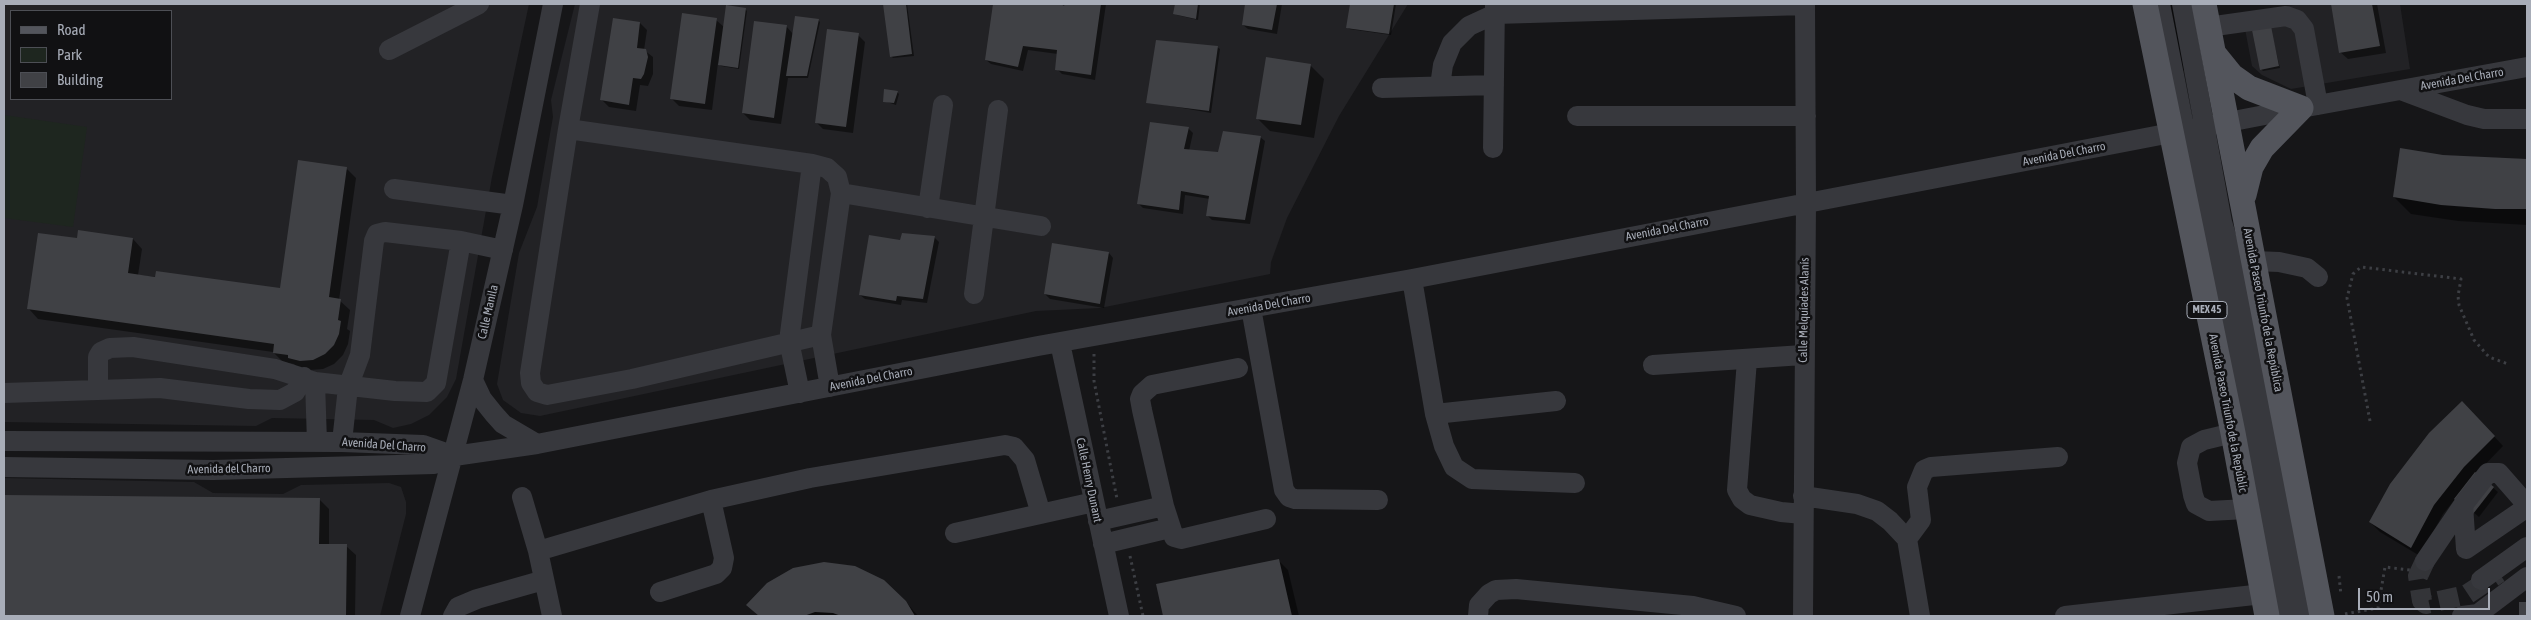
<!DOCTYPE html>
<meta charset="utf-8">
<style>
body{margin:0}
#map{position:relative;width:2531px;height:620px;overflow:hidden;background:#161618;font-family:"Asap Condensed",sans-serif}
canvas{display:block}
.frame{position:absolute;inset:0;border:5px solid #a8adb8;pointer-events:none}
.legend{position:absolute;left:10px;top:10px;width:162px;height:90px;box-sizing:border-box;background:#111113;border:1px solid #4d4f55;margin:0;padding:6px 9px;list-style:none;font-size:15px;color:#a8adb8}
.legend li{display:flex;align-items:center;gap:10px;height:25px}
.legend b{width:25px;border:1px solid #4d4f55}
.scale{position:absolute;left:2358px;top:588px;width:132px;height:22px;box-sizing:border-box;border:2px solid #a8adb8;border-top:0;padding-left:6px;font-size:15px;line-height:18px;white-space:nowrap;color:#a8adb8;-webkit-text-stroke:4px #111113;paint-order:stroke}
</style>
<div id="map">
<canvas width="2531" height="620"></canvas>
<div class="frame"></div>
<ul class="legend">
<li><b style="height:6px;background:#53555c"></b>Road</li>
<li><b style="height:14px;background:#1e261f"></b>Park</li>
<li><b style="height:14px;background:#404145"></b>Building</li>
</ul>
<div class="scale">50 m</div>
</div>
<script>
const ctx = document.querySelector('canvas').getContext('2d');
ctx.lineJoin = 'round';
function fill(path, color) { ctx.fillStyle = color; ctx.fill(path, 'evenodd'); }
const toPath = rows => new Path2D(rows.map(r => 'M' + r).join(''));
function stroke(path, color, width, dash) { ctx.strokeStyle = color; ctx.lineWidth = width; ctx.lineCap = dash ? 'butt' : 'round'; ctx.setLineDash(dash || []); ctx.stroke(path); }
function write(font, color, halo, rows, align = 'center') {
  ctx.font = font + ' "Asap Condensed",sans-serif'; ctx.lineWidth = 5; ctx.setLineDash([]); ctx.textBaseline = 'middle'; ctx.strokeStyle = halo; ctx.fillStyle = color; for (const [text, x, y, turn = 0] of rows) {
    ctx.save(); ctx.translate(x, y); ctx.rotate((+turn || 0) * Math.PI / 180); ctx.textAlign = isNaN(turn) ? turn : align; if (halo) ctx.strokeText(text, 0, 0); ctx.fillText(text, 0, 0); ctx.restore();
  }
}
const built = toPath([
 [4,4,529,4,492,177,456,379,447,397,429,415,411,424,393,428,374,420,272,418,256,426,4,422],
 [11,11,171,11,171,99,11,99],
 [575,4,1408,4,1339,116,1287,218,1271,262,1270,274,1100,308,1036,311,540,416,521,413,503,400,497,384,519,253,537,207,553,117,551,100],
 [2301,4,2400,4,2410,69,2291,89,2262,75,2252,66,2242,13],
 [4,478,194,482,213,493,283,494,301,485,389,483,401,487,406,502,406,514,380,616,4,616]
]);
const green = toPath([
 [4,115,87,127,73,227,4,218]
]);
const shadow = toPath([
 [885,4,907,4,914,56,893,58,891,56],
 [994,4,1059,4,1065,8,1066,4,1106,4,1095,80,1062,74,1057,69,1058,54,1028,50,1023,71,991,64,986,60],
 [1176,4,1200,4,1198,20,1177,15,1175,13],
 [1247,4,1282,4,1277,34,1248,29,1243,25],
 [1351,4,1396,4,1391,35,1349,29,1347,27],
 [2167,4,2180,4,2192,69,2184,71,2179,66],
 [2332,4,2377,4,2386,53,2348,59,2340,52],
 [745,9,747,11,739,69,721,66,718,63,712,110,679,106,671,98,716,20,724,27],
 [818,20,820,22,808,78,788,78,781,124,750,120,743,113,786,26,793,34],
 [640,23,647,30,644,50,653,57,653,74,648,86,640,85,636,111,609,107,602,100],
 [2270,27,2280,68,2263,71,2261,69],
 [858,35,865,42,853,133,823,129,816,122],
 [1217,47,1220,49,1211,113,1148,102],
 [1310,65,1324,79,1314,138,1270,131,1257,118],
 [897,92,899,94,896,105,884,101],
 [1188,128,1193,133,1189,151,1219,153,1260,137,1265,141,1250,224,1212,220,1207,215,1210,199,1185,195,1183,214,1143,208,1138,203],
 [2443,156,2527,160,2527,225,2458,221,2411,214,2394,197],
 [347,169,356,178,339,300,350,310,347,329,350,331,348,344,343,355,334,364,323,369,310,370,298,368,294,364,283,362,273,352,38,319,29,309,78,240,133,239,142,249,138,275,281,290],
 [934,237,939,242,927,303,902,300,901,305,865,299,860,295,901,241],
 [1109,253,1113,258,1104,308,1050,299,1045,294],
 [2472,412,2503,446,2476,474,2498,492,2479,517,2456,498,2443,514,2420,556,2380,532,2370,522],
 [4,497,319,499,329,509,329,545,346,546,356,555,355,616,4,616],
 [1279,561,1288,570,1299,616,1165,616,1158,585],
 [906,602,918,616,760,616,748,605]
]);
const building = toPath([
 [883,4,906,4,912,54,890,57],
 [993,4,1061,4,1064,6,1065,4,1101,4,1091,75,1055,70,1057,50,1023,46,1018,67,985,60],
 [1175,4,1198,4,1196,19,1173,14],
 [1245,4,1277,4,1272,30,1242,25],
 [1350,4,1394,4,1389,34,1346,28],
 [2331,4,2372,4,2380,46,2339,53],
 [726,5,746,8,738,68,718,65],
 [682,13,717,18,705,104,670,99],
 [795,16,819,19,807,76,786,76],
 [613,18,640,22,637,48,646,49,648,57,644,74,641,79,633,78,629,105,600,100],
 [754,21,787,25,774,118,742,113],
 [2271,26,2279,66,2260,70,2252,30],
 [827,29,859,33,846,127,815,123],
 [1156,40,1218,46,1209,111,1146,103],
 [1266,57,1311,64,1301,125,1256,119],
 [884,89,898,91,894,103,883,102],
 [1150,122,1189,127,1184,149,1218,152,1223,131,1261,136,1245,220,1206,216,1209,196,1181,191,1179,210,1137,204],
 [2400,148,2443,155,2527,159,2527,209,2495,209,2441,205,2393,197],
 [298,160,347,167,329,297,341,299,338,320,341,321,339,334,334,345,325,354,313,360,300,361,288,358,288,355,273,353,274,344,27,309,38,233,77,238,78,230,133,238,128,273,155,277,156,271,280,288],
 [902,233,935,236,923,299,897,296,896,301,859,295,869,235,900,240],
 [1052,243,1109,252,1100,304,1044,294],
 [2462,401,2495,436,2464,467,2434,505,2411,548,2369,522,2390,484,2429,433],
 [2475,472,2494,487,2473,514,2454,499],
 [4,495,320,498,319,544,347,544,346,616,4,616],
 [1279,559,1292,616,1163,616,1156,584],
 [824,562,855,566,884,580,906,601,915,616,841,616,833,613,815,612,804,616,759,616,746,605,767,583,793,568],
 [2519,602,2527,602,2527,616,2519,616]
]);
const minorTunnel = toPath([
 [2425,561,2418,576,2422,601,2426,604,2466,595,2499,573]
]);
const path = toPath([
 [1094,354,1094,381,1117,499],
 [2370,421,2347,298,2353,274,2361,267,2461,279,2458,296,2459,305,2474,340,2489,357,2508,364],
 [1130,556,1143,616],
 [2339,576,2341,595],
 [2345,614,2378,608,2385,567,2410,570]
]);
const minor = toPath([
 [590,4,568,129,530,373,531,383,537,392,547,395,632,379,821,335],
 [2160,4,2190,157,2212,253,2233,326,2288,616],
 [2182,4,2222,222,2243,293,2307,616],
 [2208,27,2286,16,2297,20,2304,29,2318,105],
 [389,50,479,4],
 [1440,86,1443,65,1452,43,1469,26,1495,14,1805,5],
 [1382,88,1494,85],
 [2403,91,2467,115,2484,119,2527,119],
 [1577,116,1806,116],
 [568,129,812,164,827,168,837,177,841,193,821,335,830,387],
 [1493,148,1495,4],
 [394,189,513,205],
 [841,193,1041,226],
 [928,208,943,105],
 [2254,261,2279,262,2307,268,2318,277],
 [1412,279,1435,414,1444,446,1454,467,1472,479,1575,483],
 [974,294,998,110],
 [1251,308,1284,490,1289,497,1295,499,1378,500],
 [1060,343,1119,616],
 [1747,360,1737,490,1742,499,1750,505,1781,512,1803,514],
 [1653,365,1803,355],
 [1238,368,1152,385,1142,394,1140,399,1142,410,1164,506,1174,537,1181,539,1266,519],
 [473,380,482,399,494,414,503,424,537,444],
 [315,382,317,442],
 [98,389,98,357,101,352,110,348,133,347,275,369,315,382,395,391,427,392,436,383,461,241,503,250],
 [4,393,160,388,249,399,280,400,295,392,304,377],
 [800,393,789,341,812,164],
 [1435,414,1556,401],
 [2233,433,2204,440,2191,447,2187,463,2193,495,2196,504,2209,511,2247,509],
 [4,441,342,442,423,445,454,456,537,444,1038,346,1412,279,2301,108,2527,67],
 [342,442,348,387,360,355,374,241,377,234,385,232,461,241],
 [4,467,213,470,434,464,454,456],
 [1803,496,1857,504,1877,511,1890,521,1907,539,1920,616],
 [522,497,538,551],
 [2463,505,2466,549,2520,512],
 [1098,521,1164,506],
 [955,533,1094,502],
 [1907,539,1921,520,1917,487,1924,470,1931,467,2058,457],
 [1103,544,1170,528],
 [2425,561,2463,505,2488,473,2499,473,2527,505],
 [2481,580,2527,547],
 [660,592,716,574,722,568,724,558,711,500],
 [410,616,473,380,513,205,553,4],
 [453,616,458,607,477,599,544,580],
 [552,616,538,551,711,500,810,478,1005,445,1014,447,1025,460,1041,514],
 [1478,616,1479,605,1489,594,1496,590,1516,589,1693,606,1736,616],
 [1803,616,1806,203,1805,4],
 [2065,616,2263,594],
 [2462,616,2478,614,2527,577]
]);
const major = toPath([
 [2145,4,2233,433,2267,616],
 [2204,4,2322,616],
 [2215,55,2232,76,2249,88,2301,108,2262,148,2251,167,2244,195]
]);
const shields = [
 [2207,310,40]
];
const shieldNames = [
 ["MEX 45",2207,310]
];
const streetNames = [
 ["Avenida Del Charro",2462,79,-10],
 ["Avenida Del Charro",2064,154,-11],
 ["Avenida Del Charro",1667,229,-11],
 ["Avenida Del Charro",1269,305,-10],
 ["Calle Melquíades Alanís",1804,310,-89],
 ["Avenida Paseo Triunfo de la República",2263,310,79],
 ["Calle Manila",488,312,-77],
 ["Avenida Del Charro",871,379,-11],
 ["Avenida Paseo Triunfo de la Repúblic",2228,413,79],
 ["Avenida Del Charro",384,445,4],
 ["Avenida del Charro",229,469,-1],
 ["Calle Henry Dunant",1089,480,78]
];
fill(built, '#222225');
fill(green, '#1e261f');
fill(shadow, '#0007');
fill(building, '#404145');
stroke(minorTunnel, '#333438', 20, [20, 10]);
stroke(path, '#3d3f44', 3, [2.5, 4]);
stroke(minor, '#37383d', 20);
stroke(major, '#53555c', 25);
for (const [x, y, w] of shields) { const box = new Path2D(); box.roundRect(x - w / 2, y - 8.5, w, 17, 4); ctx.fillStyle = '#111113'; ctx.fill(box); stroke(box, '#a8adb8', 1); }
write('bold 11px', '#a8adb8', null, shieldNames);
write('12px', '#a8adb8', '#111113', streetNames);
</script>
